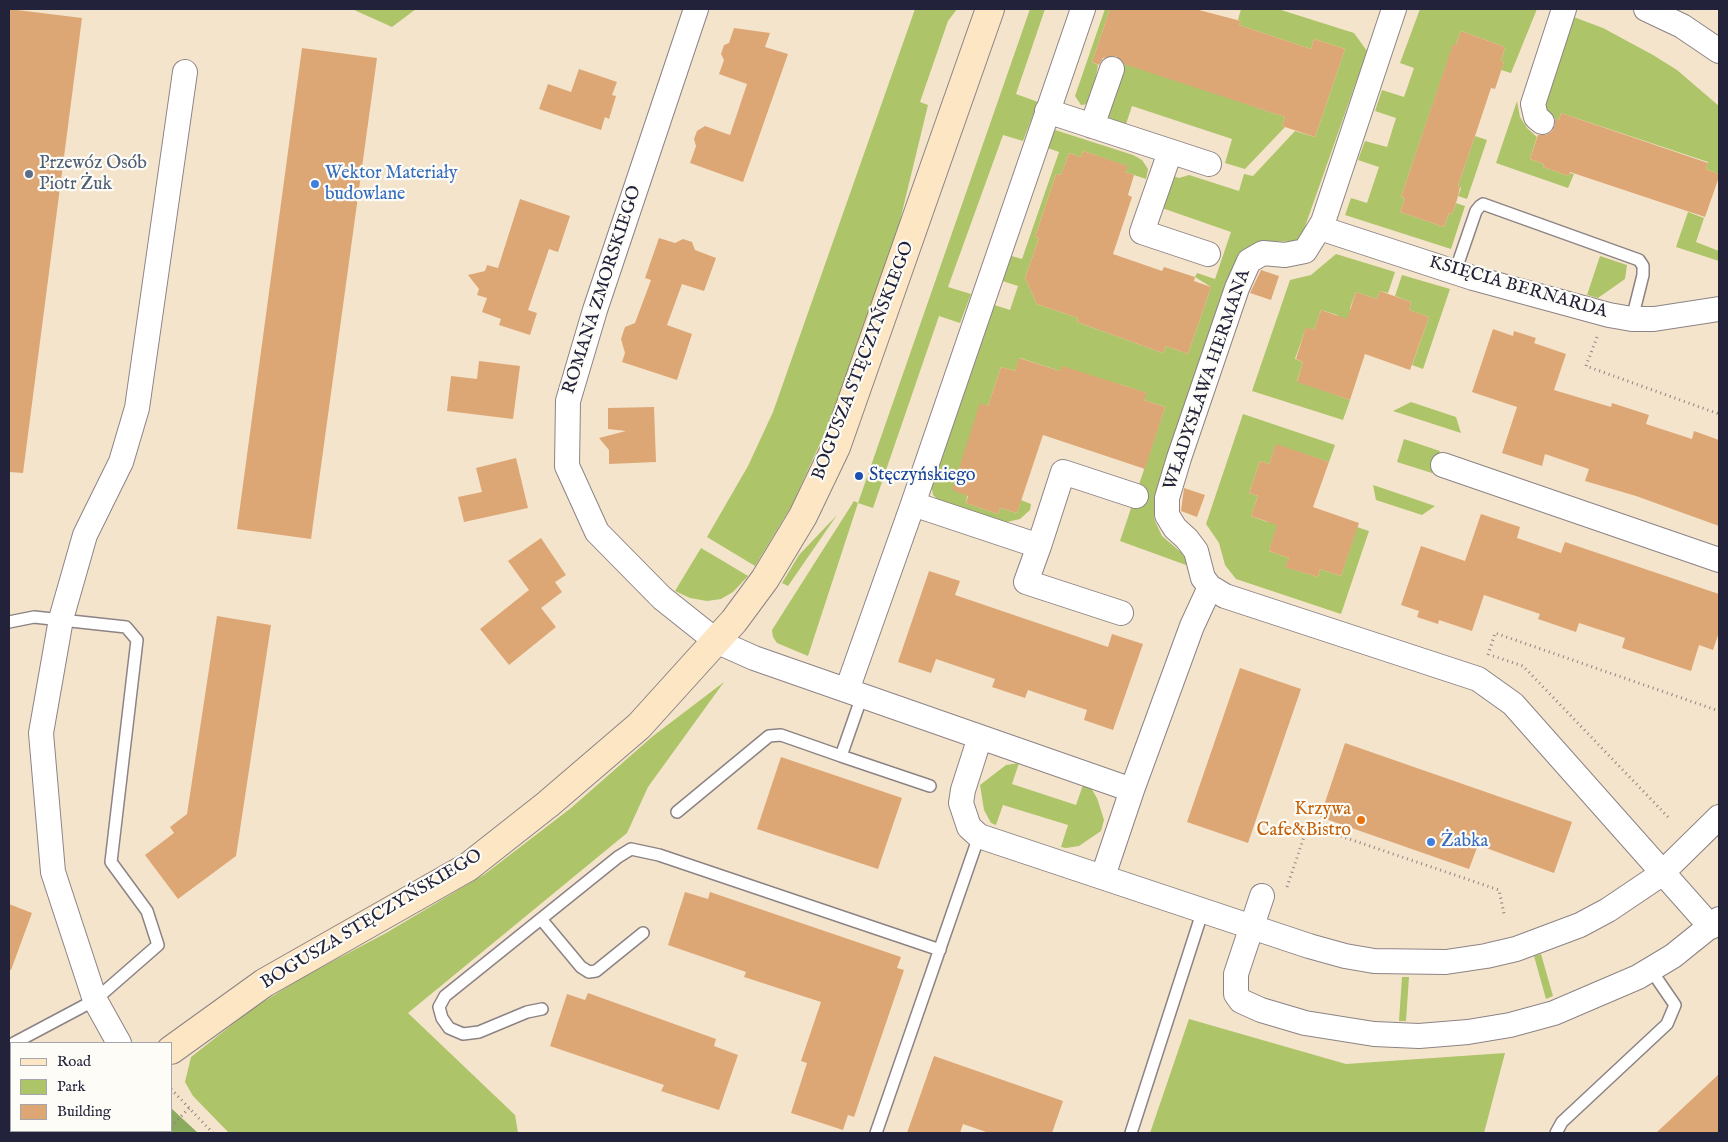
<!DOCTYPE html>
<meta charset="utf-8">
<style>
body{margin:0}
#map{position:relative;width:1728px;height:1142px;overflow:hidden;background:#f5e4cc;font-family:"IM FELL English",serif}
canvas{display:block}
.frame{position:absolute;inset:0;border:10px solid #22223b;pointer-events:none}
.legend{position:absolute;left:10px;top:1042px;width:162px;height:90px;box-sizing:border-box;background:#fdfcf7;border:1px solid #a5a5ac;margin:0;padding:6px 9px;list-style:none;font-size:15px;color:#22223b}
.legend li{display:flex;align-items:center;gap:10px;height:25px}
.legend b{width:25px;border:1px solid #a5a5ac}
</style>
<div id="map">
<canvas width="1728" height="1142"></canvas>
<div class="frame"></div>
<ul class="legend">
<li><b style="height:6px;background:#fce6c4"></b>Road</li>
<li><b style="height:14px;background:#adc469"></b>Park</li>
<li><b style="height:14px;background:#dda775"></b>Building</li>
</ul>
</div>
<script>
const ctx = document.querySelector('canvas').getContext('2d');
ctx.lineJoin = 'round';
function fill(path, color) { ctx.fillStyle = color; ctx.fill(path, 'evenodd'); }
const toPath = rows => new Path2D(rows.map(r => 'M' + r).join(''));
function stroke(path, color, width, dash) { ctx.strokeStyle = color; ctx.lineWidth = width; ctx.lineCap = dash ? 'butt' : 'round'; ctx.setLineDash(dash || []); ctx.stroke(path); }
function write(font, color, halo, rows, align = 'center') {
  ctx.font = font + ' "IM FELL English",serif'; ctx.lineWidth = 4.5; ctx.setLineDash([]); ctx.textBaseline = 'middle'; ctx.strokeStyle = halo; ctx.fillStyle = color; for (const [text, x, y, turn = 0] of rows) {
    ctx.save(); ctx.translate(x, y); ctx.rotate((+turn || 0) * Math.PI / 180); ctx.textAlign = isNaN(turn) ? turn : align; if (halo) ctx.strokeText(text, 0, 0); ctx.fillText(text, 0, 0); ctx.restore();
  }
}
const green = toPath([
 [352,9,416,9,392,27],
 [915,9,957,9,948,21,920,102,928,105,897,233,867,324,828,426,792,505,755,566,707,537,748,466,773,412],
 [1030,9,1045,9,1016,94,1038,102,1023,141,1003,135,948,287,971,294,960,323,939,316,873,508,858,503,808,656,777,643,773,637,772,630,854,501,858,503],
 [1105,9,1110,9,1092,62,1098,65,1095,81,1088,104,1081,105,1075,96],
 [1241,9,1278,9,1354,33,1367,51,1302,235,1296,241,1260,242,1239,259,1230,274,1154,507,1154,519,1162,536,1182,553,1186,560,1186,565,1120,541,1165,407,1144,400,1146,393,1122,385,1060,371,1020,358,1015,371,1001,367,988,406,981,404,966,503,998,514,1000,508,1017,513,1021,500,1031,504,1030,510,1020,519,998,524,945,506,933,495,931,483,988,303,1010,310,1018,286,996,279,1005,254,1022,259,1059,152,1042,146,1052,129,1133,155,1142,160,1148,169,1146,179,1125,172,1127,166,1083,151,1081,157,1069,153,1061,175,1056,174,1035,237,1039,238,1025,278,1037,304,1078,318,1077,322,1163,353,1166,346,1188,354,1211,287,1195,277,1197,273,1215,279,1231,232,1162,208,1173,176,1179,178,1189,175,1239,191,1244,174,1253,176,1295,131,1315,137,1345,49,1314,39,1311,49,1239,25,1241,21,1238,20],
 [1420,9,1537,9,1511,73,1501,70,1504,62,1501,61,1505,47,1461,31,1456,45,1453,45,1401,197,1405,198,1400,212,1444,227,1449,213,1452,214,1456,203,1465,206,1451,249,1345,215,1351,198,1367,203,1379,167,1358,160,1365,141,1387,147,1396,118,1375,111,1382,90,1404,97,1414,68,1400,63],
 [1571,16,1603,28,1653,55,1677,70,1719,106,1719,174,1706,169,1708,162,1561,113,1559,120,1545,115,1543,105],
 [1125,63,1285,117,1282,126,1285,127,1245,169,1225,163,1232,139,1132,106,1124,130,1108,119,1108,111],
 [1517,101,1520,117,1527,128,1537,137,1530,159,1544,164,1543,167,1569,176,1570,173,1574,174,1568,188,1496,163],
 [1475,136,1487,140,1467,199,1458,196,1461,188,1458,186],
 [1688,212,1704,218,1696,242,1719,251,1719,261,1676,247],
 [1336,254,1395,272,1388,293,1380,291,1377,299,1356,292,1350,308,1350,320,1347,319,1345,322,1337,315,1321,310,1314,330,1306,328,1295,359,1303,362,1297,381,1350,400,1343,420,1252,391,1290,280,1311,275],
 [1600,256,1627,265,1625,279,1598,298,1587,295],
 [1402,275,1450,289,1423,369,1412,365,1429,317,1409,310,1411,302,1395,296],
 [1411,402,1456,417,1461,433,1393,411],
 [1243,414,1335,445,1329,462,1276,445,1269,464,1260,461,1249,493,1258,496,1251,516,1267,522,1269,518,1279,522,1269,551,1289,558,1286,567,1318,577,1320,569,1341,576,1357,527,1369,531,1341,614,1236,579,1225,565,1219,543,1206,524],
 [1404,439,1440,451,1432,473,1397,462],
 [1373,485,1435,506,1422,515,1376,500],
 [837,515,788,586,782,583,799,555],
 [701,548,718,558,748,576,733,592,721,599,707,601,690,598,675,591],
 [724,682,648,787,627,833,408,1013,515,1115,518,1133,229,1133,193,1096,185,1082,191,1057,252,1009,303,977,386,933,485,874,571,808,653,736],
 [1019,763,1012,784,1076,805,1083,785,1091,788,1097,798,1104,820,1101,831,1079,846,1066,848,1061,847,1068,825,1003,805,996,825,991,823,984,810,980,785,1006,765],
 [1541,954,1553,996,1546,999,1534,956],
 [1402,977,1409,977,1406,1021,1399,1021],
 [1189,1019,1346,1064,1505,1053,1484,1133,1150,1133]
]);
const forest = toPath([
 [171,1108,198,1133,89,1133,93,1131,171,1131]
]);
const building = toPath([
 [9,9,82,18,23,473,9,472],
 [1110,9,1195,9,1241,21,1239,25,1311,49,1314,39,1345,49,1315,137,1282,126,1285,117,1124,64,1116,56,1103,58,1099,65,1092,62],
 [734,28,770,33,765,47,788,54,743,182,690,163,696,146,694,139,697,131,705,126,730,135,747,84,719,74,724,60,721,54,724,45,729,43],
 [1461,31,1505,47,1501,61,1504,62,1495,89,1491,88,1475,136,1458,186,1460,187,1457,200,1452,214,1449,213,1444,227,1400,212,1405,198,1401,197,1453,44,1456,45],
 [302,48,377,58,311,539,237,529],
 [579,69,617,82,612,95,616,96,609,119,605,117,601,130,539,109,548,84,571,92],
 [1561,113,1708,163,1706,169,1719,174,1719,177,1705,217,1570,172,1569,176,1543,167,1544,164,1530,159,1538,135,1546,135,1552,131,1555,125,1555,118,1559,120],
 [1083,151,1128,166,1125,172,1134,175,1128,195,1132,197,1113,254,1162,271,1164,267,1195,277,1194,281,1211,287,1188,354,1166,346,1163,353,1077,322,1078,318,1037,304,1025,278,1039,238,1035,237,1056,174,1061,175,1069,153,1081,157],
 [520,199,570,216,558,252,549,249,528,310,537,313,530,335,499,325,501,319,482,312,487,298,477,295,479,289,468,275,485,271,487,265,498,268],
 [659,238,675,243,683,239,692,242,695,250,716,258,704,291,682,284,667,325,692,334,677,380,622,362,625,353,621,339,625,327,635,323,651,280,645,278],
 [1261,270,1279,276,1271,300,1250,293],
 [1380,291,1411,302,1409,310,1429,317,1410,370,1365,354,1350,400,1297,382,1303,362,1296,359,1306,327,1314,330,1321,310,1347,319,1356,292,1377,299],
 [1493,329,1513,336,1514,331,1536,338,1534,343,1566,354,1554,390,1611,407,1612,403,1649,415,1646,424,1692,439,1694,431,1719,440,1719,526,1636,496,1585,481,1589,469,1545,454,1542,466,1502,453,1517,407,1472,392],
 [1019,358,1060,371,1062,366,1122,385,1147,393,1144,400,1165,407,1145,469,1043,435,1017,513,1000,508,998,514,966,503,968,496,952,490,980,403,988,406,1001,367,1015,371],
 [479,361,520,366,513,419,447,411,451,376,477,379],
 [654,407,656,462,609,464,609,450,599,438,626,431,608,429,608,408],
 [1276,444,1329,462,1313,507,1359,523,1341,576,1320,569,1318,577,1285,567,1289,558,1269,551,1277,525,1251,516,1258,496,1249,493,1260,461,1269,464],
 [516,458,528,508,464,522,458,497,482,492,476,468],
 [1184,488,1205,495,1197,517,1181,511],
 [1481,514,1520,527,1517,538,1561,553,1565,542,1719,594,1719,632,1713,650,1699,645,1691,671,1622,648,1625,638,1579,623,1576,632,1538,619,1540,614,1484,595,1472,631,1439,620,1438,624,1417,617,1419,611,1401,605,1421,546,1465,561],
 [541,538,566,575,555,582,562,592,541,608,556,627,509,665,480,629,529,590,508,561],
 [929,571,960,581,955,595,1108,647,1112,634,1143,644,1113,730,1084,720,1087,710,1028,690,1025,698,992,687,995,679,936,659,931,673,898,662],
 [217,616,271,625,236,856,178,899,145,855,174,833,170,827,187,814],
 [1240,668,1301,689,1248,843,1187,822],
 [1345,743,1572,822,1554,873,1478,845,1469,869,1320,817],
 [781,757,902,798,878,869,757,829],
 [685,892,708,899,710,892,901,957,897,968,904,970,854,1117,848,1115,843,1130,791,1113,807,1063,801,1061,821,1002,744,977,746,972,668,945],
 [9,904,32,913,11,970,9,970],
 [588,993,716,1039,714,1046,738,1055,719,1110,661,1091,664,1085,550,1046,567,994,585,1000],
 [934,1056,1063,1101,1052,1133,989,1133,963,1124,960,1133,907,1133],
 [1719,1074,1719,1133,1656,1133]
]);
const path = toPath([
 [1597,337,1586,366,1719,414],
 [1488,655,1495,633,1719,711],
 [1493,656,1523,666,1668,817],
 [1287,887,1308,825,1499,890,1504,914],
 [171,1089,213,1133],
 [171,1127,189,1108],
 [165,1133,168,1131]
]);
const lane = toPath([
 [1455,272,1476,211,1480,206,1483,204,1639,260,1643,266,1643,275,1632,319],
 [9,622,34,617,126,627,137,640,111,862,147,911,158,945,95,1000,14,1043],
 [862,696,841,756,930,786],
 [677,812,769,736,781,735,841,756],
 [541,919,581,967,589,972,596,971,643,933],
 [542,1009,527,1012,479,1032,463,1034,449,1028,442,1018,439,1007,445,996,618,857,631,849,659,855,940,950],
 [876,1133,979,836],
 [1131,1133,1203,910],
 [1556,1133,1562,1122,1667,1024,1675,1005,1651,970]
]);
const street = toPath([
 [696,9,595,310,568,401,567,466,597,532,662,598,716,641,754,658,1132,790,1103,876],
 [1083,9,913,504,1039,546,1063,472,1136,496],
 [1394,9,1323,222,1305,251,1285,255,1263,253,1249,261,1237,288,1179,458,1167,498,1167,515,1175,528,1187,539,1196,551,1203,578,1210,587,1225,596,1478,679,1513,704,1711,927],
 [1646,9,1682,26,1719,51],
 [1047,111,1209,164],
 [1542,122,1536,117,1533,104,1564,9],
 [1092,126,1112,69],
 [1170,152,1142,232,1208,254],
 [1320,228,1473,278,1609,315,1632,319,1654,319,1719,309],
 [1443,465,1719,560],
 [1039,546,1026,582,1121,613],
 [847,690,913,504],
 [980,737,963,790,961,803,969,827,979,836,1309,946,1345,956,1374,961,1446,962,1486,956,1516,949,1580,925,1608,910,1660,875,1719,817],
 [1132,790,1192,626,1210,587],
 [1262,896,1236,974,1236,994,1241,1001,1261,1010,1305,1023,1374,1034,1419,1036,1468,1032,1510,1025,1554,1013,1638,977,1673,956,1719,919],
 [119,1043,95,1000,53,872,41,733,61,619,85,535,121,462,137,408,185,72]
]);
const secondary = toPath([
 [171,1050,264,983,468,867,548,804,639,726,734,621,765,579,803,516,836,447,990,9],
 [57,1133,61,1131]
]);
const markers = [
 [29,174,5,"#5c6f8a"],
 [315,184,5,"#3f7fe0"],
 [859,476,5,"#1a4fb4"],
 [1361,820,5,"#e8710a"],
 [1431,842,5,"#3f7fe0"]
];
const serviceNames = [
 ["Przewóz Osób",39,164],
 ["Piotr Żuk",39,185]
];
const shopNames = [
 ["Wektor Materiały",325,174],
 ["budowlane",325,195],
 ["Żabka",1441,842]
];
const streetNames = [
 ["KSIĘCIA BERNARDA",1518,288,16],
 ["ROMANA ZMORSKIEGO",603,290,-72],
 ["BOGUSZA STĘCZYŃSKIEGO",864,361,-69],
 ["WŁADYSŁAWA HERMANA",1208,380,-71],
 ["BOGUSZA STĘCZYŃSKIEGO",372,920,-31]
];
const transitNames = [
 ["Stęczyńskiego",869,476]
];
const foodNames = [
 ["Krzywa",1351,810],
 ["Cafe&Bistro",1351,831]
];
fill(green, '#adc469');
fill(forest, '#8aaa5d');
fill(building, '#dda775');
stroke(lane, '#8c8384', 14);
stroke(street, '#8c8384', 26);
stroke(secondary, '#8c8384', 30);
stroke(path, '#8c8384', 3, [1, 4]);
stroke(lane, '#fff', 11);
stroke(street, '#fff', 24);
stroke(secondary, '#fce6c4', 28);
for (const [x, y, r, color] of markers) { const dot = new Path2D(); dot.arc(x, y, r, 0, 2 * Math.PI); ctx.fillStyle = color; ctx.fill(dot); stroke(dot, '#fdfcf7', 2); }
write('18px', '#4e5e75', '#fdfcf7', serviceNames, 'left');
write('18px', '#366cbe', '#fdfcf7', shopNames, 'left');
write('18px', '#22223b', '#fdfcf7', streetNames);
write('18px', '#164399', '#fdfcf7', transitNames, 'left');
write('18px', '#c56008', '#fdfcf7', foodNames, 'right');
</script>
